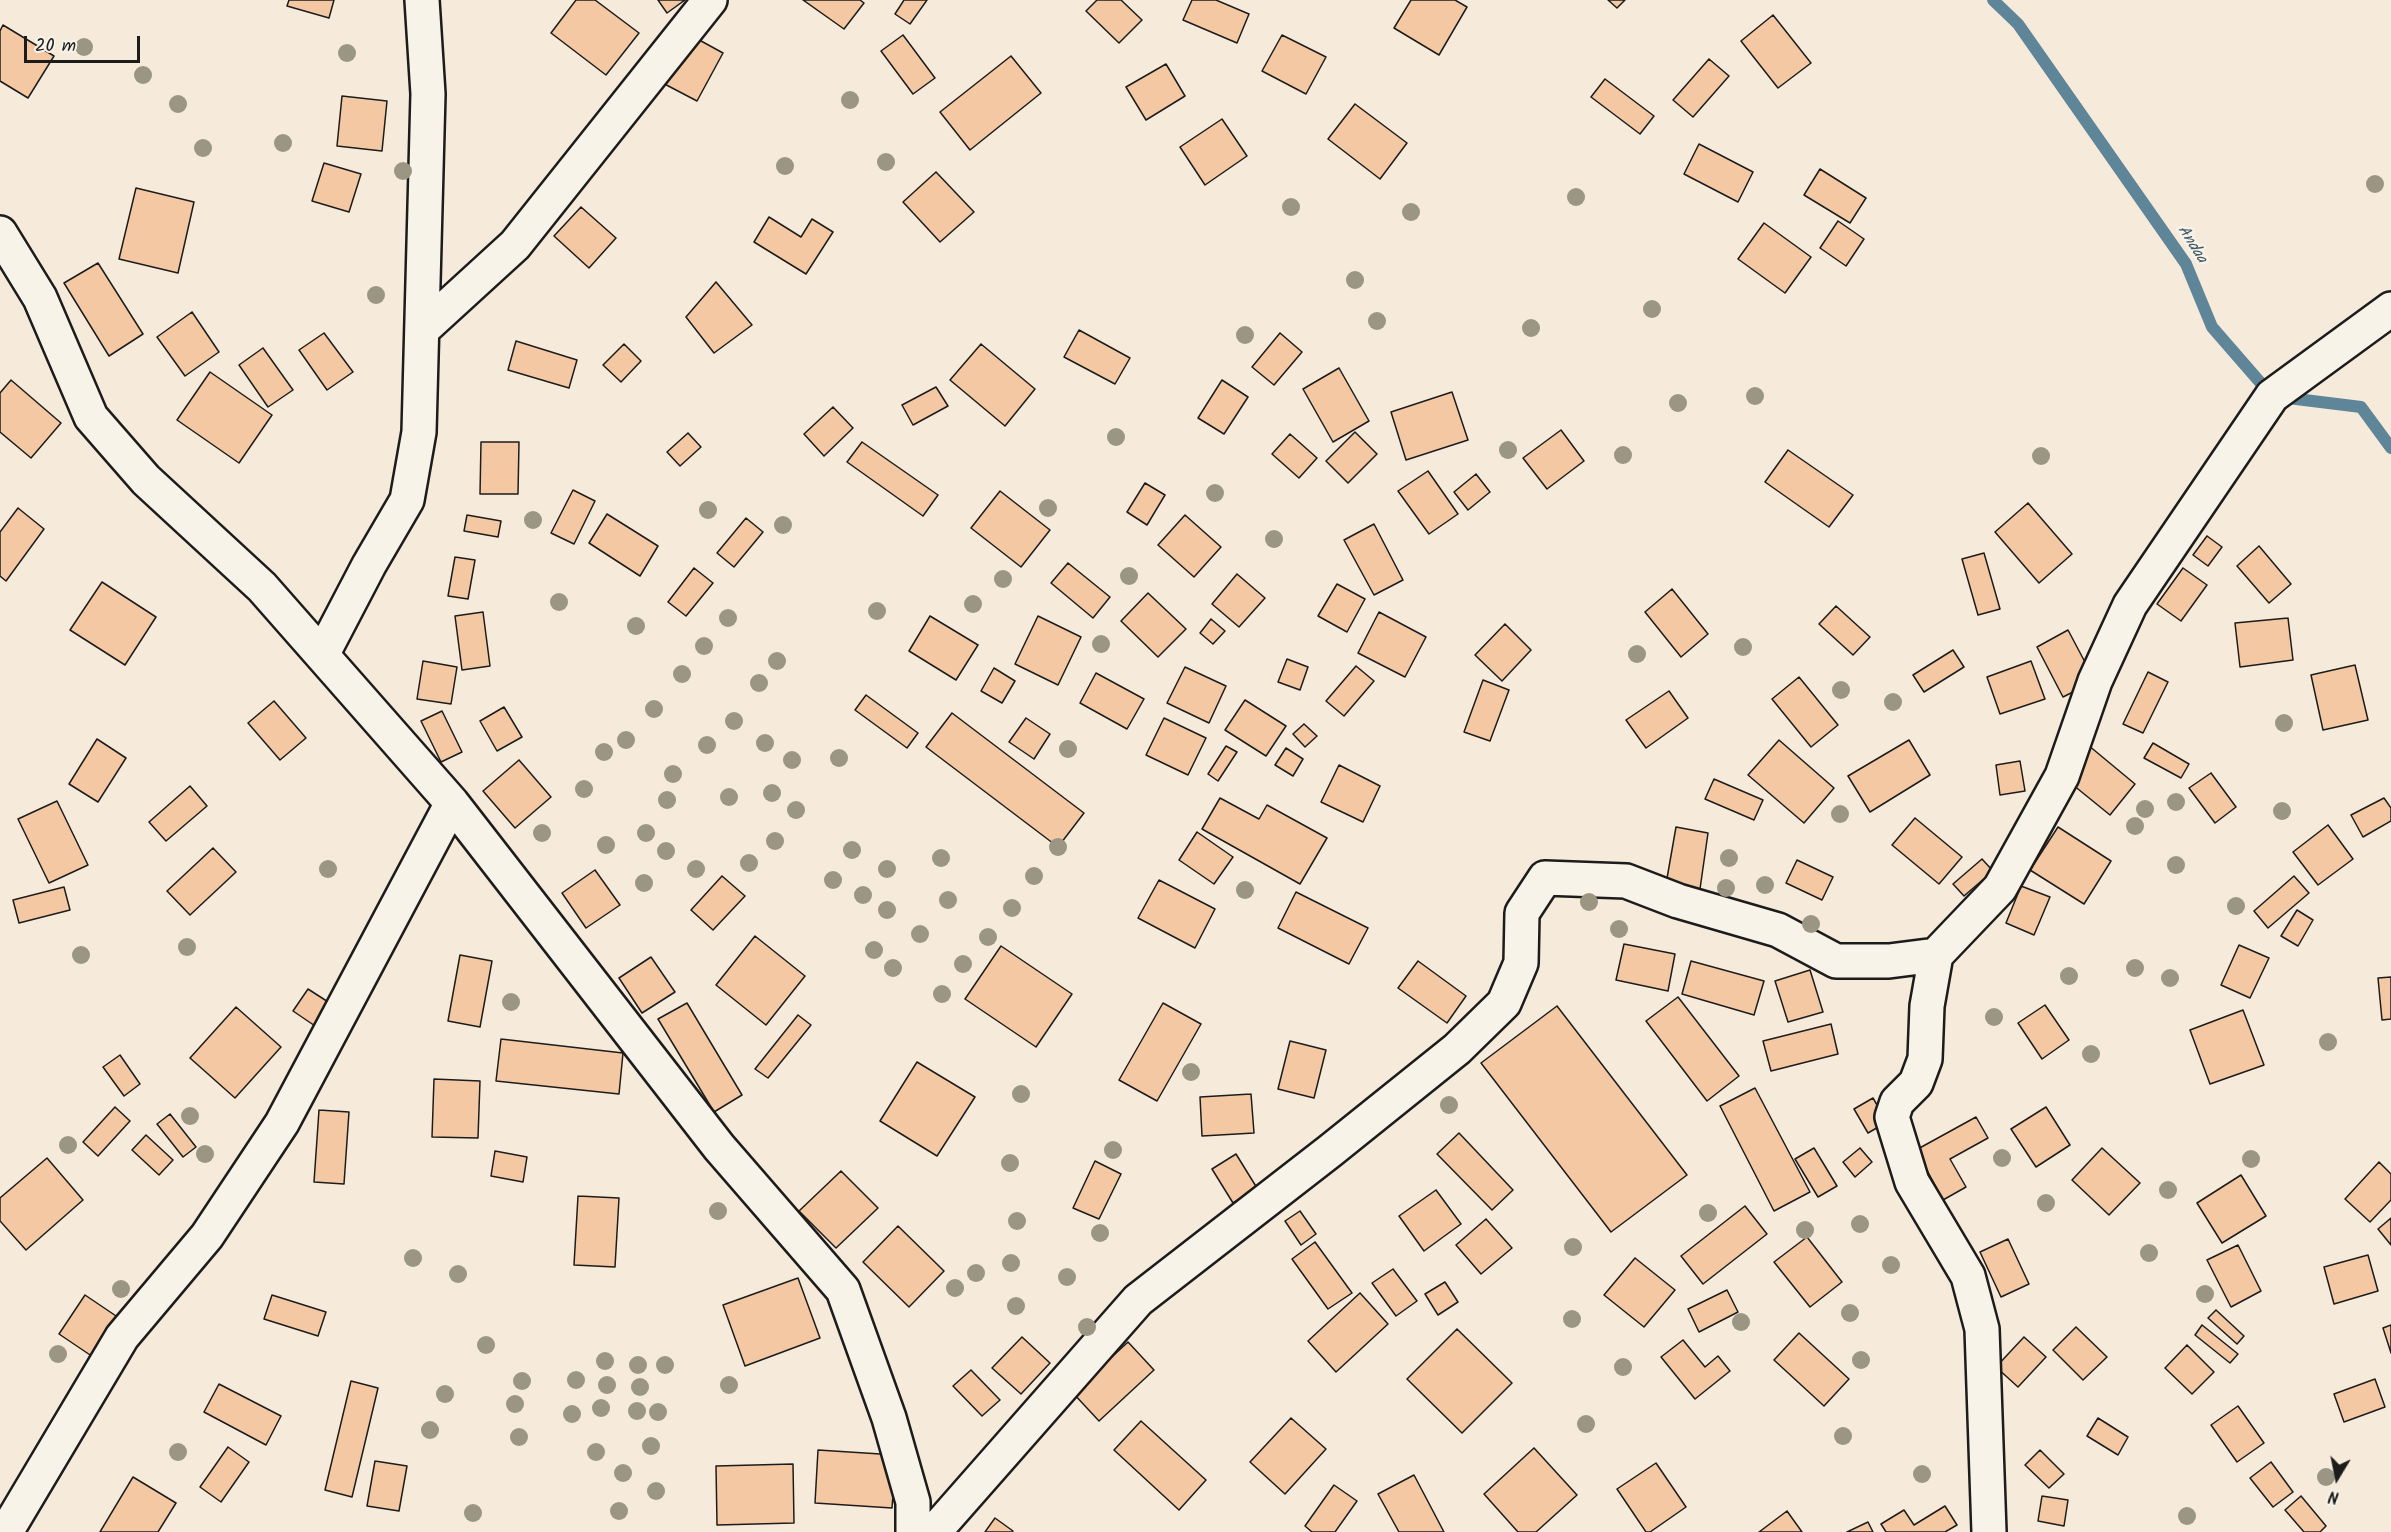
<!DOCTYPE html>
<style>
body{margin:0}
#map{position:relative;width:2391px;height:1532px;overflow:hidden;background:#f6eada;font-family:Kalam,sans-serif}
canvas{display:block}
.north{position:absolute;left:2307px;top:1448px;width:60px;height:60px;-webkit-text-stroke:4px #f7f3e8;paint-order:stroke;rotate:190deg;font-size:16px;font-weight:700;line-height:24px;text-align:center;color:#1c1c1c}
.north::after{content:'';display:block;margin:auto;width:21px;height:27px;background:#1c1c1c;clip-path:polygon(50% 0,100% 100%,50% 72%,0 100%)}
.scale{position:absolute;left:24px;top:36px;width:116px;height:27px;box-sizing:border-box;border:3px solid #1c1c1c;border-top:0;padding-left:8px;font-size:18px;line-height:21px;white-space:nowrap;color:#1c1c1c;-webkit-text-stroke:4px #f7f3e8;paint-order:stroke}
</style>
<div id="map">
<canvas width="2391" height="1532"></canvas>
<div class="north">N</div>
<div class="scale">20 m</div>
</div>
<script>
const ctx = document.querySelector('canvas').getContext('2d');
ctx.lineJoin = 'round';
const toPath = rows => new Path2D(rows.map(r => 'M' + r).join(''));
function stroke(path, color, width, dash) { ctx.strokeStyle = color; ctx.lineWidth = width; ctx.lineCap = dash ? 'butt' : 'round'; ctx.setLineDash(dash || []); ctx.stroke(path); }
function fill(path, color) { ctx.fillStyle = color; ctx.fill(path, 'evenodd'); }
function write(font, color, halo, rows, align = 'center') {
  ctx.font = font + ' Kalam,sans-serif'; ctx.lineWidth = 5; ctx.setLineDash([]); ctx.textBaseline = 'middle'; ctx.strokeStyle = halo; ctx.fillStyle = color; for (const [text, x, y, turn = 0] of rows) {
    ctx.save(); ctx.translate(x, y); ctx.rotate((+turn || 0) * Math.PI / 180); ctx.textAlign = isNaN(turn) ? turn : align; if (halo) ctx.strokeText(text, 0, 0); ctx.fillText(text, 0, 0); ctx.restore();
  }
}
const stream = toPath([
 [1993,0,2018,24,2186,264,2212,327,2272,396,2361,407,2391,448]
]);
const building = toPath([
 [289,0,334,0,329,18,287,6,289,0],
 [576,0,595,0,639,33,606,75,551,33,576,0],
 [658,0,685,0,667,13,658,0],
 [803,0,860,0,864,3,844,29,803,0],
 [904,0,927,0,910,24,895,14,904,0],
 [1097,0,1121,0,1142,20,1119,43,1086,11,1097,0],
 [1192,0,1216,0,1249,14,1237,43,1183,20,1192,0],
 [1411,0,1455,0,1467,7,1439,55,1394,28,1411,0],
 [1608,0,1625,0,1617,8,1608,0],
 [1773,15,1811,63,1778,88,1741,41,1773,15],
 [3,25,54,56,28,98,0,81,0,31,3,25],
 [681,30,723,53,697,101,655,79,681,30],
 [903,35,935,78,913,94,881,51,903,35],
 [1282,35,1326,57,1306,94,1262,71,1282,35],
 [1011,56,1041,93,970,150,940,112,1011,56],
 [1709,59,1729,76,1693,117,1673,100,1709,59],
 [1166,64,1185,96,1146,120,1126,87,1166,64],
 [1605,79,1654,116,1640,134,1591,97,1605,79],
 [342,96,387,101,382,151,337,146,342,96],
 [1355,104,1407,143,1380,179,1328,139,1355,104],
 [1222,119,1247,156,1205,185,1180,147,1222,119],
 [1699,144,1753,172,1738,202,1684,174,1699,144],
 [324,163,361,174,349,212,312,201,324,163],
 [1820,169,1866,198,1850,223,1804,195,1820,169],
 [936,172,974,212,940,242,903,202,936,172],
 [136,188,194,202,178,273,119,259,136,188],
 [581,207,616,238,589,268,554,236,581,207],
 [769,217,801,237,812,219,833,232,806,274,754,242,769,217],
 [1838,221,1864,239,1846,266,1820,248,1838,221],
 [1764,223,1811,257,1785,293,1738,259,1764,223],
 [98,263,143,334,109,356,64,283,98,263],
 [716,282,752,325,714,353,686,317,716,282],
 [192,312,219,352,185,376,157,337,192,312],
 [1079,330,1130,358,1115,384,1064,357,1079,330],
 [324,333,353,372,327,390,299,350,324,333],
 [1280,333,1302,352,1274,385,1252,367,1280,333],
 [516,341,577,360,569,388,508,370,516,341],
 [624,344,641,361,621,382,603,365,624,344],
 [981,344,1035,389,1005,426,950,380,981,344],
 [263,348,293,390,268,407,239,365,263,348],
 [1339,368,1369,421,1333,442,1303,389,1339,368],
 [210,372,272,415,239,463,177,420,210,372],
 [11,380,61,423,31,458,0,432,0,393,11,380],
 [1222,380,1248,397,1224,434,1198,418,1222,380],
 [936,387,948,406,913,425,902,405,936,387],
 [1452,392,1468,440,1406,460,1391,412,1452,392],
 [833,407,853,428,824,456,804,434,833,407],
 [1561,430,1584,461,1547,489,1523,458,1561,430],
 [1355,432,1377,454,1348,483,1326,461,1355,432],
 [688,433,701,447,680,466,667,452,688,433],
 [1290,434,1317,458,1299,478,1272,454,1290,434],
 [481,442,519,442,518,494,480,494,481,442],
 [862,442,938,495,923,516,847,462,862,442],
 [1788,450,1853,495,1829,527,1765,482,1788,450],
 [1428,471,1458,514,1429,534,1398,491,1428,471],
 [1476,474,1490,492,1468,510,1454,492,1476,474],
 [1145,483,1165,495,1147,525,1127,512,1145,483],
 [573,490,595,501,574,544,551,533,573,490],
 [1000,491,1050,530,1021,567,971,528,1000,491],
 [2028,503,2072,554,2039,583,1995,532,2028,503],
 [18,508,44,529,6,581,0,576,0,532,18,508],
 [607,514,658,546,640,576,589,543,607,514],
 [467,515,501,521,498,537,464,531,467,515],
 [1185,515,1221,547,1194,577,1158,545,1185,515],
 [746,518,763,532,734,567,717,553,746,518],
 [1374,524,1403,580,1374,595,1344,540,1374,524],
 [2207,536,2222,547,2208,566,2193,555,2207,536],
 [2259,546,2291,584,2269,603,2237,566,2259,546],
 [1984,553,2000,609,1978,615,1962,559,1984,553],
 [455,557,475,560,468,599,448,596,455,557],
 [1068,563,1110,597,1093,618,1051,583,1068,563],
 [694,568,713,583,686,616,668,602,694,568],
 [2183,568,2207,585,2181,621,2157,604,2183,568],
 [1237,574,1265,598,1239,627,1212,604,1237,574],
 [102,582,156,617,125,665,70,630,102,582],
 [1337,584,1365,599,1347,632,1318,616,1337,584],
 [1672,589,1708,634,1681,657,1645,612,1672,589],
 [1148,593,1186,629,1158,657,1121,621,1148,593],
 [1836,606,1870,637,1853,655,1819,624,1836,606],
 [483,612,490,666,462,670,455,616,483,612],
 [1379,612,1426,637,1405,677,1358,653,1379,612],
 [930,616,978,645,956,680,909,651,930,616],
 [1038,616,1081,637,1058,685,1015,664,1038,616],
 [2288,618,2293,660,2240,667,2235,623,2288,618],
 [1211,619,1225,631,1213,644,1200,633,1211,619],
 [1505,624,1531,650,1502,681,1475,655,1505,624],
 [2068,630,2095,681,2063,697,2037,647,2068,630],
 [1953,650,1964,667,1924,692,1913,675,1953,650],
 [1287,659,1308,667,1300,690,1278,682,1287,659],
 [423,661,457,667,451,704,417,699,423,661],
 [2031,661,2045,699,2000,714,1987,677,2031,661],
 [2355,665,2368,720,2323,730,2311,675,2355,665],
 [1356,666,1374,681,1344,716,1326,701,1356,666],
 [1185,667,1226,686,1209,723,1167,703,1185,667],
 [994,668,1015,681,1002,703,981,691,994,668],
 [2148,672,2168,682,2143,733,2123,724,2148,672],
 [1096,673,1144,699,1127,729,1080,703,1096,673],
 [1799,677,1838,725,1811,747,1772,699,1799,677],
 [1483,680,1509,690,1490,741,1464,732,1483,680],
 [1669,691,1688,718,1646,748,1626,720,1669,691],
 [866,695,918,733,907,748,855,710,866,695],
 [1245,700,1286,726,1266,756,1225,730,1245,700],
 [274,701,306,738,280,760,248,723,274,701],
 [504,707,522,737,497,751,480,721,504,707],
 [442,711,462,752,441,762,421,721,442,711],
 [952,713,1084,813,1058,847,926,747,952,713],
 [1026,718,1050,734,1034,759,1009,742,1026,718],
 [1164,718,1206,738,1188,775,1146,755,1164,718],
 [1304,724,1317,736,1305,747,1293,734,1304,724],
 [97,739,126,758,98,802,69,784,97,739],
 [1779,740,1834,788,1804,823,1748,775,1779,740],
 [1909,740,1930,775,1870,812,1848,776,1909,740],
 [2153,743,2189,764,2181,778,2144,758,2153,743],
 [2088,745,2135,784,2110,815,2062,776,2088,745],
 [1226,746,1237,752,1218,781,1208,774,1226,746],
 [1286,748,1303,759,1293,776,1275,765,1286,748],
 [519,760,551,797,515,828,483,791,519,760],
 [2020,761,2025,791,2000,795,1996,765,2020,761],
 [1339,765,1380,786,1363,822,1321,802,1339,765],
 [2211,773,2236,807,2215,823,2189,788,2211,773],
 [1714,779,1763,800,1754,820,1705,799,1714,779],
 [190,786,207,806,166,841,149,822,190,786],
 [1220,798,1259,819,1267,805,1327,838,1300,884,1202,829,1220,798],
 [2384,798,2391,808,2391,821,2363,837,2351,815,2384,798],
 [57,801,88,865,49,883,18,819,57,801],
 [1915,818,1962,857,1939,884,1892,845,1915,818],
 [2328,825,2353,859,2318,885,2293,852,2328,825],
 [1676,827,1708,833,1700,889,1666,884,1676,827],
 [2058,827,2111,861,2084,904,2030,870,2058,827],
 [1197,832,1233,857,1214,884,1179,860,1197,832],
 [213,848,236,872,190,915,167,891,213,848],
 [1982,859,1993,871,1964,896,1953,884,1982,859],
 [1797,860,1833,877,1822,900,1786,883,1797,860],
 [595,870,620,905,586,928,562,893,595,870],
 [722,876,745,896,713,930,691,910,722,876],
 [2294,876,2309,893,2268,928,2254,911,2294,876],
 [1159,880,1215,909,1195,948,1138,918,1159,880],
 [2021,886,2050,897,2034,935,2006,923,2021,886],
 [64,887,70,910,19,923,13,900,64,887],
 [1296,892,1368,928,1349,964,1278,928,1296,892],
 [2297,910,2313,920,2298,946,2281,936,2297,910],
 [755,936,805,976,766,1025,716,985,755,936],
 [1624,944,1675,954,1668,991,1616,980,1624,944],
 [2239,945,2269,958,2250,998,2221,985,2239,945],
 [1001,946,1072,994,1036,1047,965,999,1001,946],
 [460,955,492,961,480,1027,448,1021,460,955],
 [651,957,675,992,642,1013,619,978,651,957],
 [1418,961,1466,996,1447,1023,1398,988,1418,961],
 [1691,961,1764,981,1754,1015,1682,994,1691,961],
 [1810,970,1823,1012,1788,1022,1775,981,1810,970],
 [2391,977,2391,1019,2382,1020,2378,978,2391,977],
 [308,989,336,1007,321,1030,293,1011,308,989],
 [1678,997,1739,1076,1707,1101,1646,1021,1678,997],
 [687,1003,742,1095,714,1112,658,1019,687,1003],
 [1163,1003,1201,1024,1157,1101,1119,1080,1163,1003],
 [2045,1005,2069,1040,2042,1059,2018,1023,2045,1005],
 [1557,1006,1687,1175,1611,1232,1481,1063,1557,1006],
 [236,1007,281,1047,235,1098,190,1058,236,1007],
 [2243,1010,2264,1065,2210,1084,2190,1030,2243,1010],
 [798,1015,811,1025,768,1078,755,1069,798,1015],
 [1831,1024,1838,1054,1771,1071,1763,1041,1831,1024],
 [501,1039,623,1053,619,1094,496,1081,501,1039],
 [1290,1041,1326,1050,1314,1098,1278,1089,1290,1041],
 [120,1055,140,1084,124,1096,103,1067,120,1055],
 [917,1062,975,1097,937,1156,880,1121,917,1062],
 [434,1079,480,1081,478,1138,432,1137,434,1079],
 [1755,1088,1810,1192,1774,1211,1720,1106,1755,1088],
 [1251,1094,1254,1133,1202,1136,1200,1097,1251,1094],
 [1873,1098,1887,1122,1868,1133,1854,1109,1873,1098],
 [115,1107,130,1121,98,1156,83,1142,115,1107],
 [2046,1107,2070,1145,2036,1167,2011,1129,2046,1107],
 [319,1110,349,1112,344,1184,314,1182,319,1110],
 [170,1114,196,1147,183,1157,157,1124,170,1114],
 [1976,1117,1988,1138,1950,1159,1966,1187,1943,1200,1916,1150,1976,1117],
 [1459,1133,1513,1190,1492,1210,1437,1154,1459,1133],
 [146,1135,173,1160,159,1175,132,1150,146,1135],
 [1814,1148,1837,1186,1818,1197,1795,1159,1814,1148],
 [1860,1148,1872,1162,1855,1177,1843,1162,1860,1148],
 [2102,1148,2140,1183,2109,1215,2072,1180,2102,1148],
 [495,1151,527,1157,523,1182,491,1176,495,1151],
 [1236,1154,1257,1188,1233,1203,1212,1169,1236,1154],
 [47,1158,83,1200,26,1250,0,1221,0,1198,47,1158],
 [1095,1161,1121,1174,1099,1219,1073,1208,1095,1161],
 [2379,1162,2391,1174,2391,1200,2370,1222,2345,1199,2379,1162],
 [841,1171,878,1208,836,1248,799,1211,841,1171],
 [2241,1175,2266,1216,2222,1243,2197,1203,2241,1175],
 [1436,1190,1461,1224,1424,1251,1399,1216,1436,1190],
 [578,1196,619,1198,615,1267,574,1265,578,1196],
 [1745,1206,1767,1234,1703,1284,1681,1256,1745,1206],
 [1300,1211,1316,1234,1301,1245,1285,1221,1300,1211],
 [2391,1218,2391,1245,2378,1229,2391,1218],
 [1486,1219,1512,1248,1481,1274,1456,1245,1486,1219],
 [898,1226,944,1271,909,1307,863,1262,898,1226],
 [1807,1237,1842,1282,1810,1307,1774,1262,1807,1237],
 [2008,1239,2029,1284,2001,1297,1980,1252,2008,1239],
 [1315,1242,1352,1293,1328,1309,1292,1259,1315,1242],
 [2238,1245,2261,1291,2231,1307,2207,1260,2238,1245],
 [2368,1255,2378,1291,2334,1304,2324,1267,2368,1255],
 [1635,1258,1675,1290,1644,1327,1604,1295,1635,1258],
 [1393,1269,1417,1301,1396,1316,1372,1283,1393,1269],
 [798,1278,820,1338,745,1366,723,1305,798,1278],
 [1445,1282,1458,1302,1438,1315,1425,1294,1445,1282],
 [1727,1290,1738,1312,1699,1332,1688,1309,1727,1290],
 [1360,1293,1388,1324,1336,1372,1308,1341,1360,1293],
 [85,1295,125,1322,99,1361,59,1334,85,1295],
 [272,1295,326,1312,318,1336,264,1319,272,1295],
 [2216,1310,2244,1336,2237,1344,2208,1318,2216,1310],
 [2202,1325,2238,1354,2230,1363,2195,1335,2202,1325],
 [2391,1325,2391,1353,2383,1328,2391,1325],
 [2076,1327,2107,1357,2083,1380,2053,1350,2076,1327],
 [1457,1329,1512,1383,1462,1433,1407,1379,1457,1329],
 [1799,1333,1849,1379,1824,1406,1774,1360,1799,1333],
 [1022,1337,1050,1363,1021,1394,992,1368,1022,1337],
 [2024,1337,2046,1357,2018,1387,1996,1367,2024,1337],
 [1683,1340,1705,1367,1718,1356,1730,1371,1695,1399,1661,1357,1683,1340],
 [1128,1342,1154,1370,1099,1421,1073,1393,1128,1342],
 [2187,1345,2214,1372,2192,1394,2165,1368,2187,1345],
 [971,1370,1000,1400,982,1416,953,1386,971,1370],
 [2375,1379,2385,1407,2344,1422,2334,1394,2375,1379],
 [351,1381,378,1388,352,1497,325,1490,351,1381],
 [219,1384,281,1416,266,1445,204,1412,219,1384],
 [2238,1406,2264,1443,2237,1462,2211,1425,2238,1406],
 [1291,1418,1326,1449,1285,1494,1250,1462,1291,1418],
 [2098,1418,2128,1437,2118,1455,2087,1436,2098,1418],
 [1141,1421,1206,1480,1179,1510,1114,1450,1141,1421],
 [228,1447,249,1462,221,1502,200,1487,228,1447],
 [1534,1448,1577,1495,1536,1532,1518,1532,1484,1494,1534,1448],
 [818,1450,896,1455,892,1508,815,1503,818,1450],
 [2040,1450,2064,1474,2049,1488,2025,1465,2040,1450],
 [375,1461,407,1466,399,1511,367,1506,375,1461],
 [2271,1462,2293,1492,2273,1507,2250,1478,2271,1462],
 [1656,1463,1686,1507,1650,1532,1646,1532,1617,1489,1656,1463],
 [793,1464,794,1523,717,1525,716,1466,793,1464],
 [1414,1475,1444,1532,1399,1532,1378,1494,1414,1475],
 [133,1477,176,1503,158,1532,100,1532,133,1477],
 [1334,1485,1357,1501,1335,1532,1312,1532,1305,1526,1334,1485],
 [2042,1496,2068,1500,2064,1526,2038,1521,2042,1496],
 [2301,1496,2326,1526,2320,1532,2304,1532,2285,1510,2301,1496],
 [1945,1506,1957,1525,1945,1532,1886,1532,1881,1524,1904,1510,1914,1525,1945,1506],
 [1787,1511,1802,1532,1759,1532,1787,1511],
 [995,1518,1013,1531,1012,1532,985,1532,995,1518],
 [1868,1522,1873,1532,1847,1532,1868,1522]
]);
const minor = toPath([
 [0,233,40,298,91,417,146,480,262,587,452,803,719,1147,843,1290,889,1418,913,1502,913,1532],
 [422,330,515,245,710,0],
 [322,655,369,565,407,500,419,432,428,94,422,0],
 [6,1532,122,1337,207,1236,282,1123,452,803],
 [934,1532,1138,1300,1330,1151,1457,1049,1504,1003,1521,963,1522,913,1545,878,1626,881,1678,901,1778,930,1836,961,1889,961,1936,955],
 [1989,1532,1982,1329,1968,1276,1912,1182,1892,1117,1897,1102,1916,1083,1925,1059,1927,1006,1936,955,2000,888,2062,776,2095,681,2130,605,2272,396,2391,309]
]);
const trees = [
 [84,47],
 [347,53],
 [143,75],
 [850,100],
 [178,104],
 [283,143],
 [203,148],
 [886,162],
 [785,166],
 [403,171],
 [2375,184],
 [1576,197],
 [1291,207],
 [1411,212],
 [1355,280],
 [376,295],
 [1652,309],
 [1377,321],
 [1531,328],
 [1245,335],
 [1755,396],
 [1678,403],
 [1116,437],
 [1508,450],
 [1623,455],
 [2041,456],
 [1215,493],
 [1048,508],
 [708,510],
 [533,520],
 [783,525],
 [1274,539],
 [1129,576],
 [1003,579],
 [559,602],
 [973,604],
 [877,611],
 [728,618],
 [636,626],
 [1101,644],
 [704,646],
 [1743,647],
 [1637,654],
 [777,661],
 [682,674],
 [759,683],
 [1841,690],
 [1893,702],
 [654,709],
 [734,721],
 [2284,723],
 [626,740],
 [765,743],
 [707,745],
 [1068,749],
 [604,752],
 [839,758],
 [792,760],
 [673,774],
 [584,789],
 [772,793],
 [729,797],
 [667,800],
 [2176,802],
 [2145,809],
 [796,810],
 [2282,811],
 [1840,814],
 [2135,826],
 [542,833],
 [646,833],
 [775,841],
 [606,845],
 [1058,847],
 [852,850],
 [666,851],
 [941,858],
 [1729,858],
 [749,863],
 [2176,865],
 [328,869],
 [696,869],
 [887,869],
 [1034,876],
 [833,880],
 [644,883],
 [1765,885],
 [1726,888],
 [1245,890],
 [863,895],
 [948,900],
 [1589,902],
 [2236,906],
 [1012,908],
 [887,910],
 [1811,924],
 [1619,929],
 [920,934],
 [988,937],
 [187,947],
 [874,950],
 [81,955],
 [963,964],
 [893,968],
 [2135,968],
 [2069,976],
 [2170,978],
 [942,994],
 [511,1002],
 [1994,1017],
 [2328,1042],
 [2091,1054],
 [1191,1072],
 [1021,1094],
 [1449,1105],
 [190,1116],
 [68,1145],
 [1113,1150],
 [205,1154],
 [2002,1158],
 [2251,1159],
 [1010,1163],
 [2168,1190],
 [2046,1203],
 [718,1211],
 [1708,1213],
 [1017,1221],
 [1860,1224],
 [1805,1230],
 [1100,1233],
 [1573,1247],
 [2149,1253],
 [413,1258],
 [1011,1263],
 [1891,1265],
 [976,1273],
 [458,1274],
 [1067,1277],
 [955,1288],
 [121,1289],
 [2205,1294],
 [1016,1306],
 [1850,1313],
 [1572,1319],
 [1741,1322],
 [1087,1327],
 [486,1345],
 [58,1354],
 [1861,1360],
 [605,1361],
 [638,1365],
 [665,1365],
 [1623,1367],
 [576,1380],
 [522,1381],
 [607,1385],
 [729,1385],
 [640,1387],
 [445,1394],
 [515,1404],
 [601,1408],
 [637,1411],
 [658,1412],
 [572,1414],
 [1586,1424],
 [430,1430],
 [1843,1436],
 [519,1437],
 [651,1446],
 [178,1452],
 [596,1452],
 [623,1473],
 [1922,1474],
 [2326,1477],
 [656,1491],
 [619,1511],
 [473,1513],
 [2187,1516]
];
const waterNames = [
 ["Andaa",2191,245,58]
];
stroke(stream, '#5e8598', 12);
fill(building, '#f4c8a3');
stroke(building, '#1c1c1c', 1.5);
stroke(minor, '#1c1c1c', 38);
stroke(minor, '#f7f3e8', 33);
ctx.fillStyle = '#9a9683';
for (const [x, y] of trees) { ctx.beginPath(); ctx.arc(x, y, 9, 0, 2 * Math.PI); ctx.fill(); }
write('italic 16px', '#425964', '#f7f3e8', waterNames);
</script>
